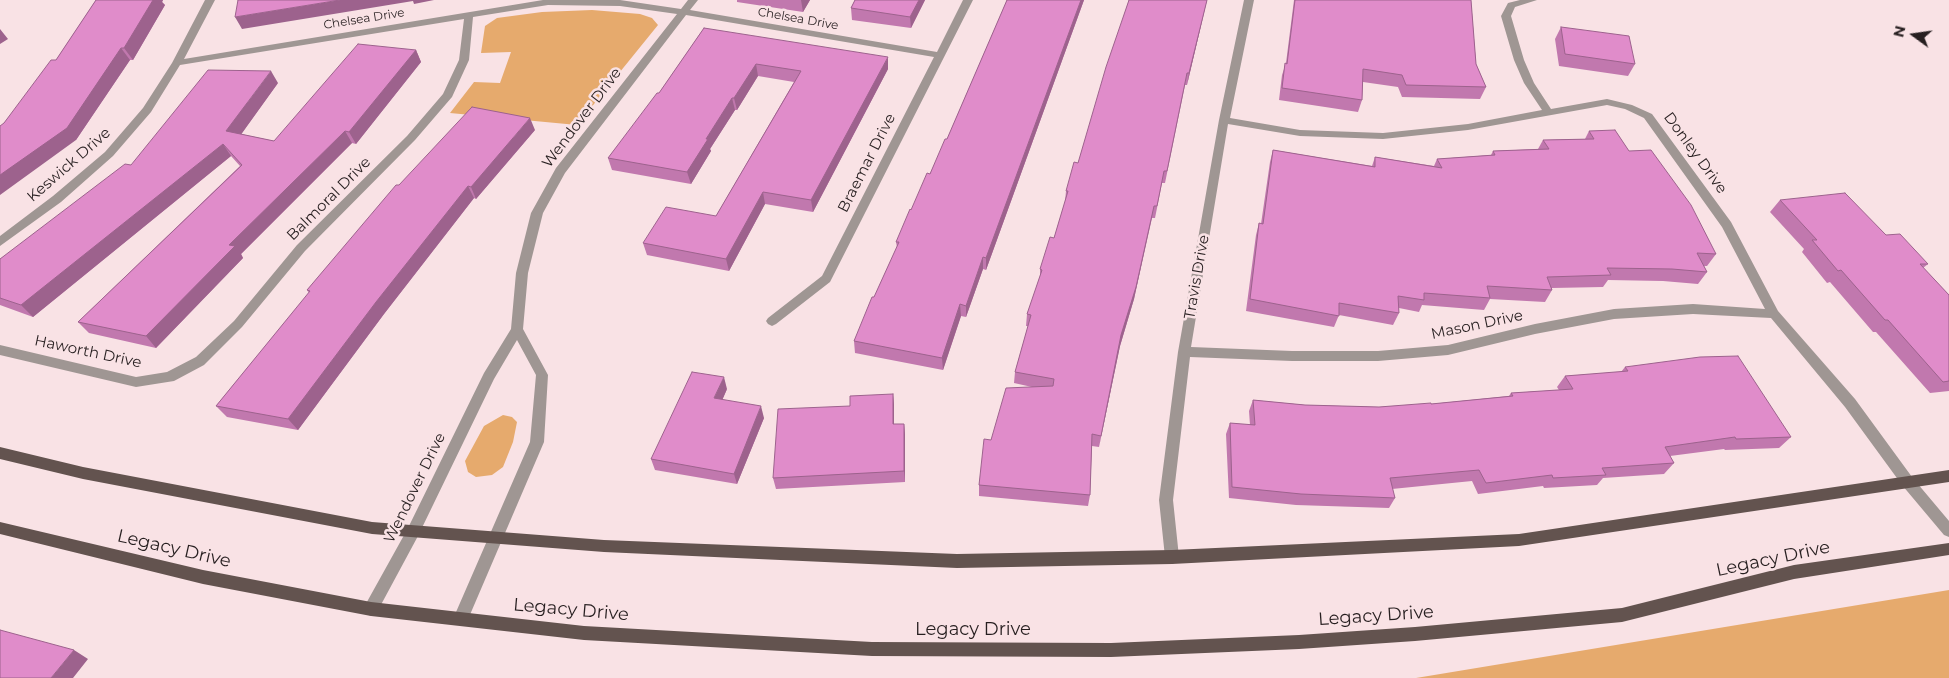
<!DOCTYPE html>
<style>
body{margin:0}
#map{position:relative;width:1949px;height:678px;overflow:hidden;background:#f9e2e5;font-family:Montserrat,sans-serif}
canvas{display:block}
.north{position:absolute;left:1889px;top:10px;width:50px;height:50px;-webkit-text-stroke:4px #f9e2e5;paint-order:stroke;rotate:284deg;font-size:14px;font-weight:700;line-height:20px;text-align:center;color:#271f20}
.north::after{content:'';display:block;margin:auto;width:18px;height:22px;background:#271f20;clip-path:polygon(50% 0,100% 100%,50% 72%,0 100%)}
</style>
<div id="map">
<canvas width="1949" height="678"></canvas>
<div class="north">N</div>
</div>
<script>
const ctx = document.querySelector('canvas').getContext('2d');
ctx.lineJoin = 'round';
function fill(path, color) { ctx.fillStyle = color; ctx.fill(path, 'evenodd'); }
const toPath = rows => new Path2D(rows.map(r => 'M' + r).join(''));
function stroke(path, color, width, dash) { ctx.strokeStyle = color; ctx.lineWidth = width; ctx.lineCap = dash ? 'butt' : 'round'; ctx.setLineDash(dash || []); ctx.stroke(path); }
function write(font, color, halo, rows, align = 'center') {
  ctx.font = font + ' Montserrat,sans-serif'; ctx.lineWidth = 5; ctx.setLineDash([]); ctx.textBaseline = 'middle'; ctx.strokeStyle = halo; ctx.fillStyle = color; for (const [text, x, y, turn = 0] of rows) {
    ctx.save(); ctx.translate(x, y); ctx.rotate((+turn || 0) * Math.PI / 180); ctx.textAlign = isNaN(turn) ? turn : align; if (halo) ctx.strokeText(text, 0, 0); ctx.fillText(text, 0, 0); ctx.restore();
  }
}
const green = toPath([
 [592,10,640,14,652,18,658,25,577,125,450,113,474,82,500,83,511,52,481,53,485,26,497,18,542,12],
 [503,415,512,417,517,422,513,442,503,467,492,475,476,477,468,472,465,461,484,426],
 [1949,590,1949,678,1416,678]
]);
const minor = toPath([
 [205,0,215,0,184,59,543,0,620,0,681,9,688,0,698,0,690,10,937,52,963,0,973,0,830,282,776,324,772,326,768,324,766,321,768,318,822,276,934,57,686,15,565,173,543,213,528,273,523,329,548,375,544,442,466,624,461,626,456,624,453,619,530,442,536,375,517,340,494,379,418,536,376,614,371,616,366,614,363,609,408,528,484,373,511,329,516,273,531,213,556,168,677,14,620,6,548,5,473,17,469,60,452,97,415,140,305,251,242,327,204,365,174,381,136,387,0,355,0,345,136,377,167,372,196,357,234,321,297,245,407,136,443,94,459,60,464,19,180,65,151,112,113,156,61,202,0,246,0,236,53,196,105,152,143,108,172,63,205,0],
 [1244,0,1254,0,1230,118,1300,130,1383,133,1468,124,1542,110,1524,83,1514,60,1501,16,1508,3,1520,0,1537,0,1515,7,1511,16,1524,60,1534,83,1551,109,1607,99,1632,105,1652,114,1731,222,1778,311,1855,399,1912,477,1949,521,1949,537,1944,535,1902,485,1845,407,1771,318,1693,314,1614,319,1535,334,1448,355,1378,361,1292,361,1190,357,1173,500,1179,557,1177,562,1172,564,1167,562,1165,557,1159,500,1178,352,1219,120,1244,0],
 [1607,105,1625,109,1644,118,1722,227,1765,309,1693,304,1614,309,1535,324,1448,345,1378,351,1292,351,1191,347,1228,124,1300,136,1383,139,1468,130,1607,105]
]);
const major = toPath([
 [0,447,83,467,372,522,604,540,957,554,1172,550,1519,534,1949,470,1949,482,1519,546,1172,564,957,568,604,552,372,534,83,479,0,459,0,447],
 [0,522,203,570,371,602,584,626,872,642,1111,643,1299,635,1415,627,1622,608,1794,565,1949,543,1949,555,1794,579,1622,622,1415,641,1299,649,1111,657,872,656,584,640,371,616,203,584,0,534,0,522]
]);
const wall = toPath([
 [96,0,163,0,162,2,165,5,133,60,130,60,76,140,4,123,56,60],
 [737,0,810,0,803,12,737,2],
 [855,0,925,0,911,28,852,20,851,8],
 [1007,0,1084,0,986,270,983,269,966,317,961,316,943,370,855,353,854,341,897,247,896,242,947,139],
 [1129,0,1207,0,1187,85,1185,85,1165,183,1162,183,1155,218,1152,218,1134,299,1120,346,1099,447,1092,446,1090,495,1088,506,979,496,979,485,991,440,1032,387,1014,383,1015,372,1028,326,1026,326,1027,314,1040,277,1040,269,1054,238,1065,202,1066,191,1078,163],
 [1294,0,1471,0,1476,64,1486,87,1480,99,1402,97,1398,87,1363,82,1362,100,1358,112,1279,100,1282,75,1286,63],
 [1561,27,1635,64,1628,76,1559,66,1555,39],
 [704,28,888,69,813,212,765,204,729,271,647,255,643,243,716,216,794,82,758,76,737,110,735,110,710,149,711,151,691,184,612,170,608,158,659,93],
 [416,50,421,62,356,144,352,143,241,254,243,258,156,348,89,333,78,322,240,166,231,156,33,317,0,305,0,259,278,83,241,134,274,141],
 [535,130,476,199,474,198,384,314,298,430,227,417,216,406,309,293,307,290,399,185],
 [1589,131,1629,151,1716,254,1707,266,1704,266,1707,272,1698,284,1663,281,1608,280,1603,287,1552,288,1552,290,1545,302,1490,299,1484,310,1422,305,1419,312,1399,308,1399,313,1393,325,1339,315,1334,327,1246,311,1256,235,1259,223,1261,224,1270,162,1273,150,1372,166,1375,157,1434,166,1437,159,1491,155,1493,151,1538,149,1543,140,1585,139],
 [1780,200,1886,235,1928,264,1923,268,1949,295,1949,391,1930,393,1876,332,1873,332,1830,282,1827,283,1802,252,1804,249,1770,212],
 [1625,367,1791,437,1779,448,1725,450,1724,449,1670,456,1674,463,1664,474,1603,478,1597,485,1544,488,1543,486,1478,494,1472,481,1392,489,1395,498,1389,508,1296,505,1229,498,1226,434,1230,423,1250,425,1249,411,1253,400,1305,405,1379,407,1431,404,1509,396,1511,393,1559,390,1557,387,1565,376,1621,372],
 [727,389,722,400,764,418,737,484,655,470,651,459],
 [893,394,894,405,894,424,904,424,905,435,905,482,776,489,773,478,850,406]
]);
const shadedWall = toPath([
 [153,0,163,0,162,2,165,5,133,60,124,48],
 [340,0,434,0,414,4,413,1,242,29,235,17],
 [801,0,810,0,803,12],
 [919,0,925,0,911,28,910,17],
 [1081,0,1084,0,986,270,986,258],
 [1207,0,1187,85,1189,73],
 [0,29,8,39,0,44],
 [121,48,130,60,76,140,0,195,0,175],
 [416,50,421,62,356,144,349,132],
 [888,57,888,69,813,212,811,200],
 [756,64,758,76,737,110,734,98],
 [271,71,278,83,235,143,226,131],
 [732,98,735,110,710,149,711,151,691,184,687,172,706,139],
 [530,118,535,130,476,199,471,187],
 [345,131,352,143,241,254,243,258,156,348,146,336,229,245],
 [223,144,231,156,33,317,21,305],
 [468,186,474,198,384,314,298,430,288,419,376,302],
 [763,192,765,204,729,271,726,259],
 [1154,206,1134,299,1120,346,1099,447,1121,335],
 [983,257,983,269,966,317,966,306],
 [960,304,961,316,943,370,942,358],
 [724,377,727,389,718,410,714,398],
 [893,394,894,405,894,436,893,424],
 [761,406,764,418,737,484,734,474],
 [904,424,905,435,905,482,904,471],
 [74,650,88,659,73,678,51,678]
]);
const building = toPath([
 [96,0,153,0,124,48,121,48,67,128,0,175,0,126,4,123,51,60,56,60,96,0],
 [238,0,340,0,235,17,238,0],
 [855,0,919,0,910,17,851,8,855,0],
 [1007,0,1081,0,986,258,983,257,966,306,960,304,942,358,854,341,872,297,874,297,899,242,896,242,910,209,911,210,927,173,930,174,945,139,947,139,1007,0],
 [1129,0,1207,0,1189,73,1187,73,1167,171,1164,171,1157,206,1154,206,1136,287,1121,335,1101,436,1092,434,1090,495,979,485,984,439,991,440,1006,388,1053,386,1054,379,1015,372,1031,315,1027,314,1042,270,1040,269,1050,237,1054,238,1068,191,1066,191,1074,162,1078,163,1106,67,1129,0],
 [1295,0,1471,0,1476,64,1486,87,1406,85,1402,75,1363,69,1362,100,1282,88,1285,63,1287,64,1295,0],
 [1561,27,1629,36,1635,64,1565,54,1561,27],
 [704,28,888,57,811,200,763,192,726,259,643,243,666,207,716,216,801,71,756,64,734,98,732,98,706,139,708,139,687,172,608,158,657,93,659,93,704,28],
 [358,44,416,50,349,132,345,131,229,245,235,246,146,336,78,322,242,165,223,144,21,305,0,298,0,259,125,164,131,165,208,70,271,71,226,131,274,141,358,44],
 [472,107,530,118,471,187,468,186,376,302,288,419,216,406,310,291,307,290,396,185,399,185,472,107],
 [1615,130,1629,151,1651,150,1691,205,1716,254,1697,253,1707,272,1672,269,1607,268,1611,275,1547,277,1552,290,1487,286,1490,298,1424,293,1424,300,1398,296,1399,313,1339,303,1339,316,1250,299,1259,223,1263,224,1273,150,1375,167,1375,157,1442,168,1437,159,1495,155,1493,151,1549,149,1543,140,1594,139,1589,131,1615,130],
 [1845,193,1886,235,1900,234,1928,264,1920,264,1949,295,1949,381,1943,382,1888,320,1885,320,1841,270,1838,271,1812,240,1817,240,1780,200,1845,193],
 [1738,356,1791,437,1736,439,1735,437,1665,447,1674,463,1602,468,1606,475,1553,478,1552,475,1486,483,1479,470,1390,478,1395,498,1301,494,1232,487,1230,423,1255,425,1253,400,1305,405,1379,407,1431,403,1431,404,1513,396,1511,393,1573,389,1565,376,1628,371,1625,367,1700,357,1738,356],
 [692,372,724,377,714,398,761,406,734,474,651,459,692,372],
 [893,394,893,424,904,424,904,471,773,478,778,409,850,406,850,396,893,394],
 [0,630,74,650,51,678,0,678,0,630]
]);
const farStreetnames = [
 ["Chelsea Drive",364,19,-9],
 ["Chelsea Drive",798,19,10]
];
const streetNames = [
 ["Wendover Drive",582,118,-53],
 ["Donley Drive",1695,153,54],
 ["Braemar Drive",867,163,-63],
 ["Keswick Drive",69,165,-41],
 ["Balmoral Drive",329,199,-45],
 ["Travis Drive",1197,277,-80],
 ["Mason Drive",1477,325,-12],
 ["Haworth Drive",88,352,12],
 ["Wendover Drive",415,488,-64]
];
const nearStreetnames = [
 ["Legacy Drive",174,549,13],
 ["Legacy Drive",1773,559,-12],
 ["Legacy Drive",571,610,5],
 ["Legacy Drive",1376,616,-4],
 ["Legacy Drive",973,630]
];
fill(green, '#e6aa6d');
fill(minor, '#9f9693');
fill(major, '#63534f');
fill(wall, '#c178ae');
fill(shadedWall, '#9d628d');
fill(building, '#e08cca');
stroke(building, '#9d628d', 1);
write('12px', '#271f20', '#f9e2e5', farStreetnames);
write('15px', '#271f20', '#f9e2e5', streetNames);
write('18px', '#271f20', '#f9e2e5', nearStreetnames);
</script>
